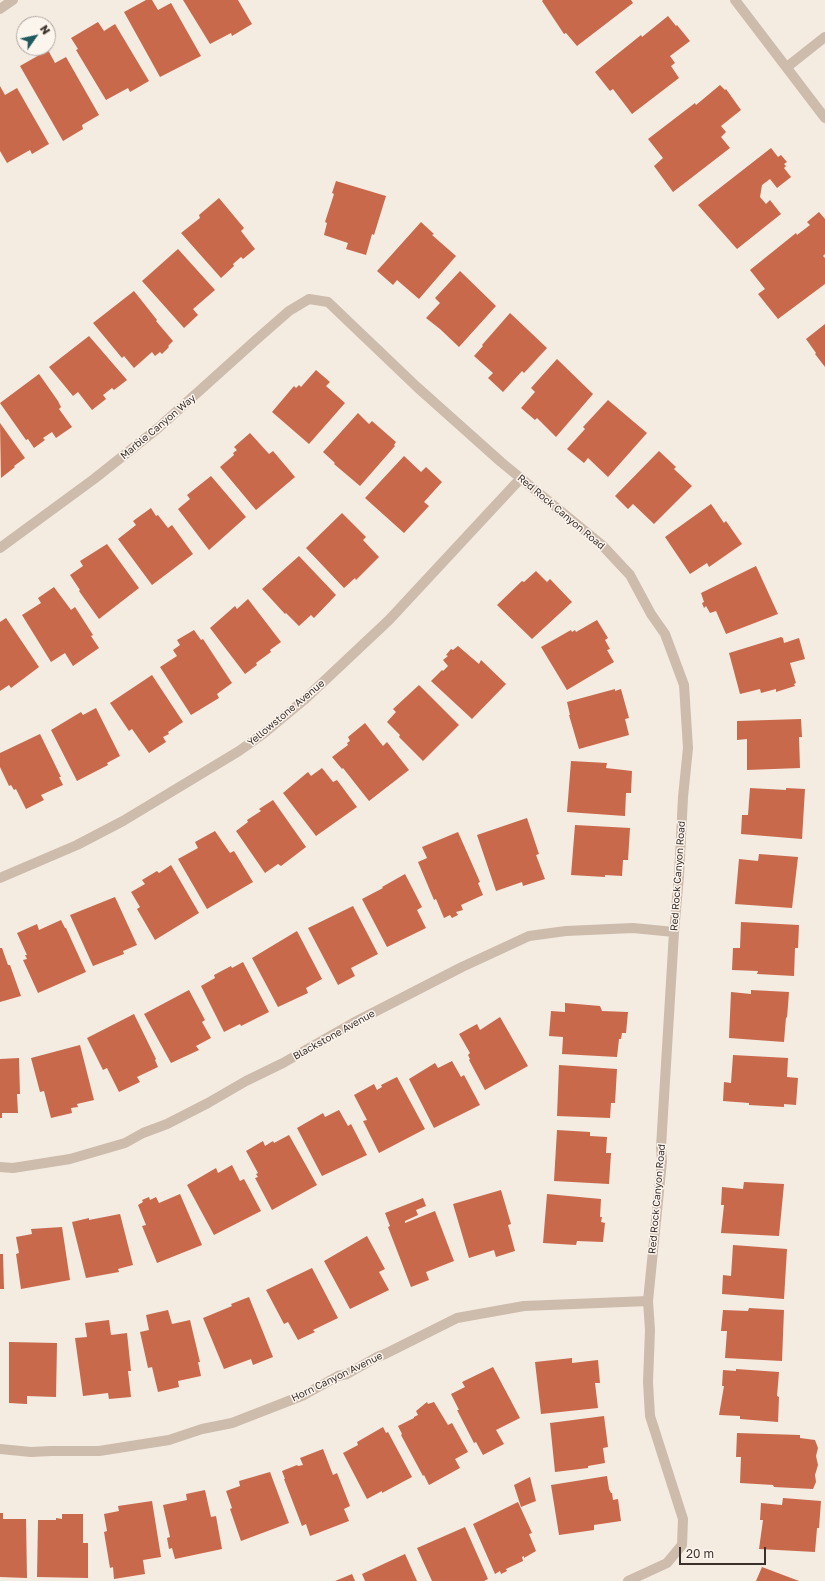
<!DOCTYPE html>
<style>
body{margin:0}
#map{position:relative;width:825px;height:1581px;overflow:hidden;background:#f4ebe1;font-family:"Golos Text",sans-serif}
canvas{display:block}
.north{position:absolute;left:16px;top:16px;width:40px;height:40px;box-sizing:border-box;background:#fbf5ee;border:1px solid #aea6a0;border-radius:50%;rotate:56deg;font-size:11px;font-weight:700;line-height:16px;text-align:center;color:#3b302b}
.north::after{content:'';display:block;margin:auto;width:14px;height:18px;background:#1f5a5e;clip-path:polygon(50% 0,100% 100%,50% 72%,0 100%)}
.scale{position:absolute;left:679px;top:1547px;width:87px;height:18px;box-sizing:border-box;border:2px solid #3b302b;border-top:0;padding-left:5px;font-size:12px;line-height:14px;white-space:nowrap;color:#3b302b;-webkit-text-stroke:3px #fbf5ee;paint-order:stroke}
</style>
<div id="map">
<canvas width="825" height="1581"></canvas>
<div class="north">N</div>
<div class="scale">20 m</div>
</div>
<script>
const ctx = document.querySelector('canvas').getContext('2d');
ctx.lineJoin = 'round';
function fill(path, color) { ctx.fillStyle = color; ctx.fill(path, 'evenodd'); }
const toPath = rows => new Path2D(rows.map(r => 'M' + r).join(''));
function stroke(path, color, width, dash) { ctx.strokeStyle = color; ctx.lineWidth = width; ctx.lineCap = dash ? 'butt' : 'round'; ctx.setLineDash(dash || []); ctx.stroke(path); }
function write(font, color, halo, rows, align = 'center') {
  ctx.font = font + ' "Golos Text",sans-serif'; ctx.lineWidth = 3; ctx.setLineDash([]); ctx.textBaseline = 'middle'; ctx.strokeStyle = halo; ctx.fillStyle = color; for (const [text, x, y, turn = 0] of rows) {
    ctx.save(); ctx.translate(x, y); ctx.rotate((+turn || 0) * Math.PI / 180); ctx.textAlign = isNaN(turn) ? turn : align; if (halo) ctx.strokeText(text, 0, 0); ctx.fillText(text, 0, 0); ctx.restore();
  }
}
const building = toPath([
 [146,0,152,0,158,10,171,3,201,56,160,77,124,12],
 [183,0,238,0,252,24,232,36,231,33,210,44],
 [543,0,631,0,633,3,577,46,566,33,564,34,542,1],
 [668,16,676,26,677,25,690,41,670,56,675,63,671,66,679,78,632,114,613,89,610,91,595,72,641,35,642,37],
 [98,22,104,31,115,24,149,81,130,92,128,88,106,100,76,50,78,49,71,38],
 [48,50,55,63,66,57,99,115,82,125,83,129,63,141,20,66],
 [720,85,725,90,726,89,741,110,721,126,726,132,721,137,730,148,673,192,654,166,663,158,648,139,695,103,696,105],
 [0,86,5,95,17,88,49,144,32,154,30,150,7,163,0,151],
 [771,148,778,157,781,155,787,162,784,164,786,166,784,168,791,177,777,188,770,179,762,185,760,197,766,204,770,200,781,214,737,249,698,205],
 [336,181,386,196,374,235,372,234,366,255,346,249,348,243,324,235,327,223,325,222,334,194,332,193],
 [219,198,244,228,241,231,255,249,243,259,241,257,233,264,234,266,221,278,181,233,200,218,199,215],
 [819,212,825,219,825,254,823,256,825,258,825,284,778,319,758,294,765,289,750,270,796,233,797,235,810,225,807,222],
 [421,222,434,234,432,235,456,256,419,299,397,280,393,285,377,271],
 [178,249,215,290,193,309,198,315,184,328,142,281],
 [460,271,496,306,459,347,440,329,426,318,440,303,435,298],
 [134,291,157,320,156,321,173,341,168,346,169,347,162,354,160,352,155,356,152,352,134,368,124,356,122,358,93,323],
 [510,313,547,348,524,373,522,371,503,392,488,378,493,373,474,356,483,346,482,345],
 [825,324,825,367,815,354,816,353,806,339],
 [89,336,127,380,114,390,112,388,103,395,106,399,92,410,78,392,73,396,49,367],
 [557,359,593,394,556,437,537,418,535,420,521,408,535,392,531,388],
 [316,370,330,382,326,386,345,403,309,444,272,412,294,386,296,388,299,385,301,387],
 [39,374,58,401,61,407,59,409,72,427,56,438,52,432,43,438,45,440,34,448,28,439,26,440,0,403],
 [608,400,647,433,608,477,588,458,584,463,567,449,585,429,583,427],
 [358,413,369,424,372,421,396,442,394,445,395,446,360,486,334,464,335,463,323,452],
 [0,423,25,458,14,466,15,467,1,478],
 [250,433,269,454,273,451,295,477,256,510,220,467,234,455,233,453,237,450,234,447],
 [659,451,676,467,674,469,692,486,654,524,633,504,628,509,615,496],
 [404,456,421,472,426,467,442,482,424,502,429,506,404,533,365,498],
 [211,476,246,517,209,550,178,509,190,499,187,495],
 [711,504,724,523,726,521,742,544,709,567,707,563,690,574,665,537],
 [151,508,156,516,158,515,168,528,172,525,193,554,152,585,118,539,136,525,133,521],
 [342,513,366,537,363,540,379,557,356,580,355,578,344,588,306,548],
 [107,544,139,588,99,619,79,591,80,590,70,575,83,566,80,561],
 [299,556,336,595,314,618,311,615,299,626,286,613,285,614,262,589],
 [756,566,778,614,726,634,716,611,710,613,706,606,704,608,702,603,704,602,701,593],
 [536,571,547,582,550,579,572,602,532,639,497,605,522,581,524,582],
 [54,587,71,610,75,607,93,635,91,636,99,648,73,666,65,653,51,662,22,615,41,603,38,598],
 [248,599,281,642,270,650,271,652,256,663,257,665,245,674,210,628,235,606,237,609],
 [6,618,39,667,11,688,9,685,0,691,0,622],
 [597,620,608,638,605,640,610,649,607,650,614,662,567,690,541,647,571,630,572,632,575,630,576,632],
 [194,630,201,640,203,639,232,683,217,694,219,698,191,715,160,667,177,656,173,650,180,645,177,640],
 [781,637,783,638,784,643,799,638,805,659,790,663,796,683,794,684,795,686,776,692,776,689,761,693,760,689,740,694,729,653],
 [458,646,479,664,481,660,506,684,472,719,431,681,442,670,443,671,448,666,443,660,448,656,446,655,451,649,453,650],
 [152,675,183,722,168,732,169,734,163,737,166,742,149,753,132,729,129,731,110,703],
 [419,685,459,725,423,761,399,737,400,735,387,722,396,712,393,709],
 [615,689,615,691,621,689,629,718,625,719,629,735,579,749,569,715,570,715,567,702],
 [96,708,120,756,107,763,108,765,77,781,51,730,81,712,83,715],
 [801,719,802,737,799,737,800,768,747,770,747,739,737,740,737,721],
 [365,723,383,746,387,742,409,770,369,801,343,768,342,769,332,757,348,745,347,743,350,741,348,737],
 [40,734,61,777,59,777,63,785,41,795,44,800,26,809,16,789,14,790,11,785,9,786,0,767,0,753],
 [571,761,607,763,606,768,632,771,631,793,626,793,625,816,567,812],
 [322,768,333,782,337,780,357,807,316,836,283,793,308,772,311,776],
 [750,788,786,790,786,788,805,789,802,839,741,834,742,815,748,815],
 [273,800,306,847,281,866,278,864,265,873,236,831,248,822,247,820,261,811,259,809],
 [527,818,539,854,536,855,545,879,523,886,522,882,496,891,477,835],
 [575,825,630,828,628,860,623,860,622,876,605,875,605,877,571,875],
 [215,831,230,853,234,851,253,882,207,909,178,859,198,848,195,842],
 [458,832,480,882,478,883,483,895,461,905,463,910,456,912,458,915,452,918,450,915,444,918,436,899,434,900,418,862,427,858,422,847],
 [759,854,798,857,792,908,735,904,739,859,758,861],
 [171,865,199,913,155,940,137,909,140,907,131,892,145,884,142,880,157,871,159,873],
 [405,874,422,907,417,910,426,928,387,947,362,899,383,888,382,887],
 [115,897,137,945,123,951,124,954,93,966,70,915],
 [353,906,378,954,351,968,355,976,338,985,308,928],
 [61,920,65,928,66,928,86,972,38,993,23,960,27,959,25,955,27,955,17,933,37,924,39,930],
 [741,922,799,925,798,948,795,948,794,976,757,974,758,971,732,970,733,948,740,948],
 [297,931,322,979,306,988,308,993,278,1007,252,958],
 [0,948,2,948,8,965,10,965,21,996,0,1002],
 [243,962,269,1012,241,1026,240,1024,224,1032,201,986,215,978,214,975,231,966,232,968],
 [189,990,205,1020,202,1022,211,1038,196,1046,199,1050,171,1063,144,1014],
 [751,990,789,992,787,1018,786,1017,784,1042,729,1038,731,992,751,994],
 [565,1003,600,1006,602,1011,628,1012,626,1033,622,1033,621,1039,619,1039,617,1057,562,1054,563,1037,549,1036,551,1011,565,1012],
 [134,1014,156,1059,155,1060,158,1067,137,1077,140,1082,119,1092,107,1068,103,1070,87,1038],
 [500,1017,528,1066,485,1090,469,1060,470,1059,468,1055,470,1053,459,1034,477,1024,480,1030],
 [80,1045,94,1100,77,1104,78,1107,71,1108,72,1113,51,1118,44,1091,40,1092,31,1058],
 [733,1055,788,1058,787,1077,798,1078,796,1105,784,1104,784,1107,749,1105,749,1103,723,1101,724,1082,731,1083],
 [19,1058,20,1094,17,1094,18,1113,2,1113,2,1118,0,1118,0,1059],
 [452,1061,461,1077,464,1075,480,1105,434,1128,409,1079,435,1063,438,1068],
 [559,1065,617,1069,615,1103,611,1103,610,1118,557,1116],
 [397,1077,425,1129,379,1153,363,1121,367,1120,354,1095,374,1084,377,1090,382,1087,381,1085],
 [339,1110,348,1126,351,1124,367,1155,322,1176,297,1128,323,1113,325,1117],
 [557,1130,590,1132,590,1136,607,1137,606,1153,611,1153,609,1184,554,1181],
 [289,1135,317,1185,272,1210,255,1178,258,1177,256,1174,258,1173,246,1151,263,1141,265,1146,273,1141,274,1143],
 [232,1165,240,1181,244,1179,261,1211,214,1235,187,1185,216,1168,218,1173],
 [744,1182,784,1184,779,1236,721,1233,724,1205,721,1205,722,1187,743,1189],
 [501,1190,511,1224,508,1225,515,1251,496,1257,494,1250,469,1258,453,1204],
 [180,1194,202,1245,157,1263,142,1226,146,1225,138,1205,143,1202,142,1200,149,1197,150,1200,156,1197,159,1203],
 [547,1194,601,1199,600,1217,602,1217,601,1222,605,1223,603,1242,577,1241,576,1245,543,1243],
 [423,1198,426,1206,416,1210,418,1215,405,1221,405,1223,435,1211,454,1261,426,1272,429,1280,411,1287,388,1227,390,1226,385,1213],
 [120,1214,133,1265,118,1269,119,1272,86,1278,72,1222,89,1218,89,1220],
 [62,1227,70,1280,21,1289,16,1254,19,1253,16,1237,32,1234,31,1229],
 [367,1236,385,1269,379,1272,389,1290,350,1309,324,1261],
 [733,1245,787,1249,784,1299,722,1294,723,1275,731,1276],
 [0,1254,3,1254,4,1289,0,1289],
 [312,1268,338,1318,313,1330,315,1332,298,1340,288,1322,284,1324,266,1290],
 [249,1297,273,1357,253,1365,251,1359,224,1369,203,1318,232,1306,231,1304],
 [749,1308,784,1310,782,1361,725,1358,727,1331,721,1331,723,1310,748,1311],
 [168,1310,172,1324,190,1320,200,1362,198,1362,201,1376,178,1381,179,1387,158,1392,152,1367,148,1368,140,1332,149,1330,146,1315],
 [109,1320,111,1335,127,1333,131,1371,128,1371,131,1397,109,1399,108,1393,83,1396,75,1338,87,1337,85,1323],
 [9,1342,57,1343,56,1397,27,1396,27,1404,9,1403],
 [572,1358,572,1363,598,1360,600,1383,595,1383,598,1408,541,1414,535,1362],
 [493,1367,520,1418,496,1430,504,1444,483,1455,476,1442,474,1443,457,1410,459,1410,451,1394,465,1387,462,1382],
 [736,1369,779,1372,777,1396,779,1397,778,1422,740,1419,740,1416,719,1415,724,1386,722,1386,723,1370,736,1371],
 [427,1402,428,1404,434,1402,448,1425,452,1423,468,1452,455,1459,460,1468,429,1485,424,1475,423,1476,401,1435,402,1434,398,1426,414,1418,414,1417,418,1415,416,1411],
 [604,1416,608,1447,603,1448,605,1463,588,1466,588,1468,555,1472,550,1423],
 [383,1427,386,1433,388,1432,412,1477,382,1493,382,1491,367,1499,343,1453,358,1445,357,1442],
 [737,1433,800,1435,800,1438,815,1440,818,1448,816,1456,818,1465,815,1475,816,1482,813,1489,774,1487,773,1485,740,1483,741,1457,736,1457],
 [323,1449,333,1475,337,1473,350,1506,344,1509,349,1521,310,1536,306,1524,302,1526,284,1479,285,1479,282,1471,297,1465,298,1466,303,1465,300,1458],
 [270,1472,289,1523,241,1541,230,1509,232,1508,226,1491,240,1486,239,1481],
 [607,1476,609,1489,611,1493,612,1493,613,1500,618,1499,621,1521,594,1525,594,1530,559,1535,551,1485],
 [530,1477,536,1501,521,1507,514,1485],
 [205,1490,211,1517,216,1516,222,1549,175,1559,172,1548,169,1549,167,1538,170,1537,163,1505,187,1500,186,1494],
 [783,1498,821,1501,819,1528,817,1528,815,1552,759,1549,763,1520,760,1520,761,1503,782,1505],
 [152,1501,161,1557,143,1560,145,1574,114,1579,113,1567,110,1568,104,1532,107,1531,104,1514,119,1511,118,1506],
 [518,1502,532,1533,529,1534,536,1551,524,1558,524,1556,522,1557,523,1561,506,1569,507,1571,501,1574,500,1571,495,1574,473,1524],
 [0,1513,3,1513,3,1519,26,1519,27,1578,0,1577],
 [62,1514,83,1514,83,1543,88,1543,88,1578,37,1577,38,1520,56,1520,56,1518,62,1519],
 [465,1527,488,1579,484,1581,432,1581,417,1548],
 [405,1554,417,1581,365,1581,362,1574],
 [762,1567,799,1581,756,1581],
 [352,1574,355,1581,335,1581]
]);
const minor = toPath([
 [735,0,825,118],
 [0,9,13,0],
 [787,67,825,37],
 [0,548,94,479,157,429,257,339,289,311,309,299,328,302,417,387,501,462,602,545,630,575,651,614,665,634,684,685,688,748,683,797,679,876,674,932,661,1147,662,1161,648,1301,650,1330,648,1382,650,1416,683,1519,682,1545,667,1563,628,1581],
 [0,878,77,845,123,821,239,751,263,734,304,700,389,620,521,478],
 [0,1167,13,1168,70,1159,125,1143,143,1133,167,1124,208,1103,246,1081,283,1063,353,1023,462,967,529,936,566,931,633,928,674,932],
 [0,1449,31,1452,51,1451,99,1451,169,1440,202,1429,232,1423,304,1395,338,1376,347,1374,377,1357,385,1354,457,1318,524,1306,648,1301]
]);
const streetNames = [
 ["Marble Canyon Way",158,427,-40],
 ["Red Rock Canyon Road",561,512,40],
 ["Yellowstone Avenue",286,713,-40],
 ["Red Rock Canyon Road",678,876,-86],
 ["Blackstone Avenue",334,1035,-29],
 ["Red Rock Canyon Road",657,1199,-85],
 ["Horn Canyon Avenue",337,1377,-26]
];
fill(building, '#c8694b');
stroke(minor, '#cdbbac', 10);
write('10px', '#3b302b', '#fbf5ee', streetNames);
</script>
